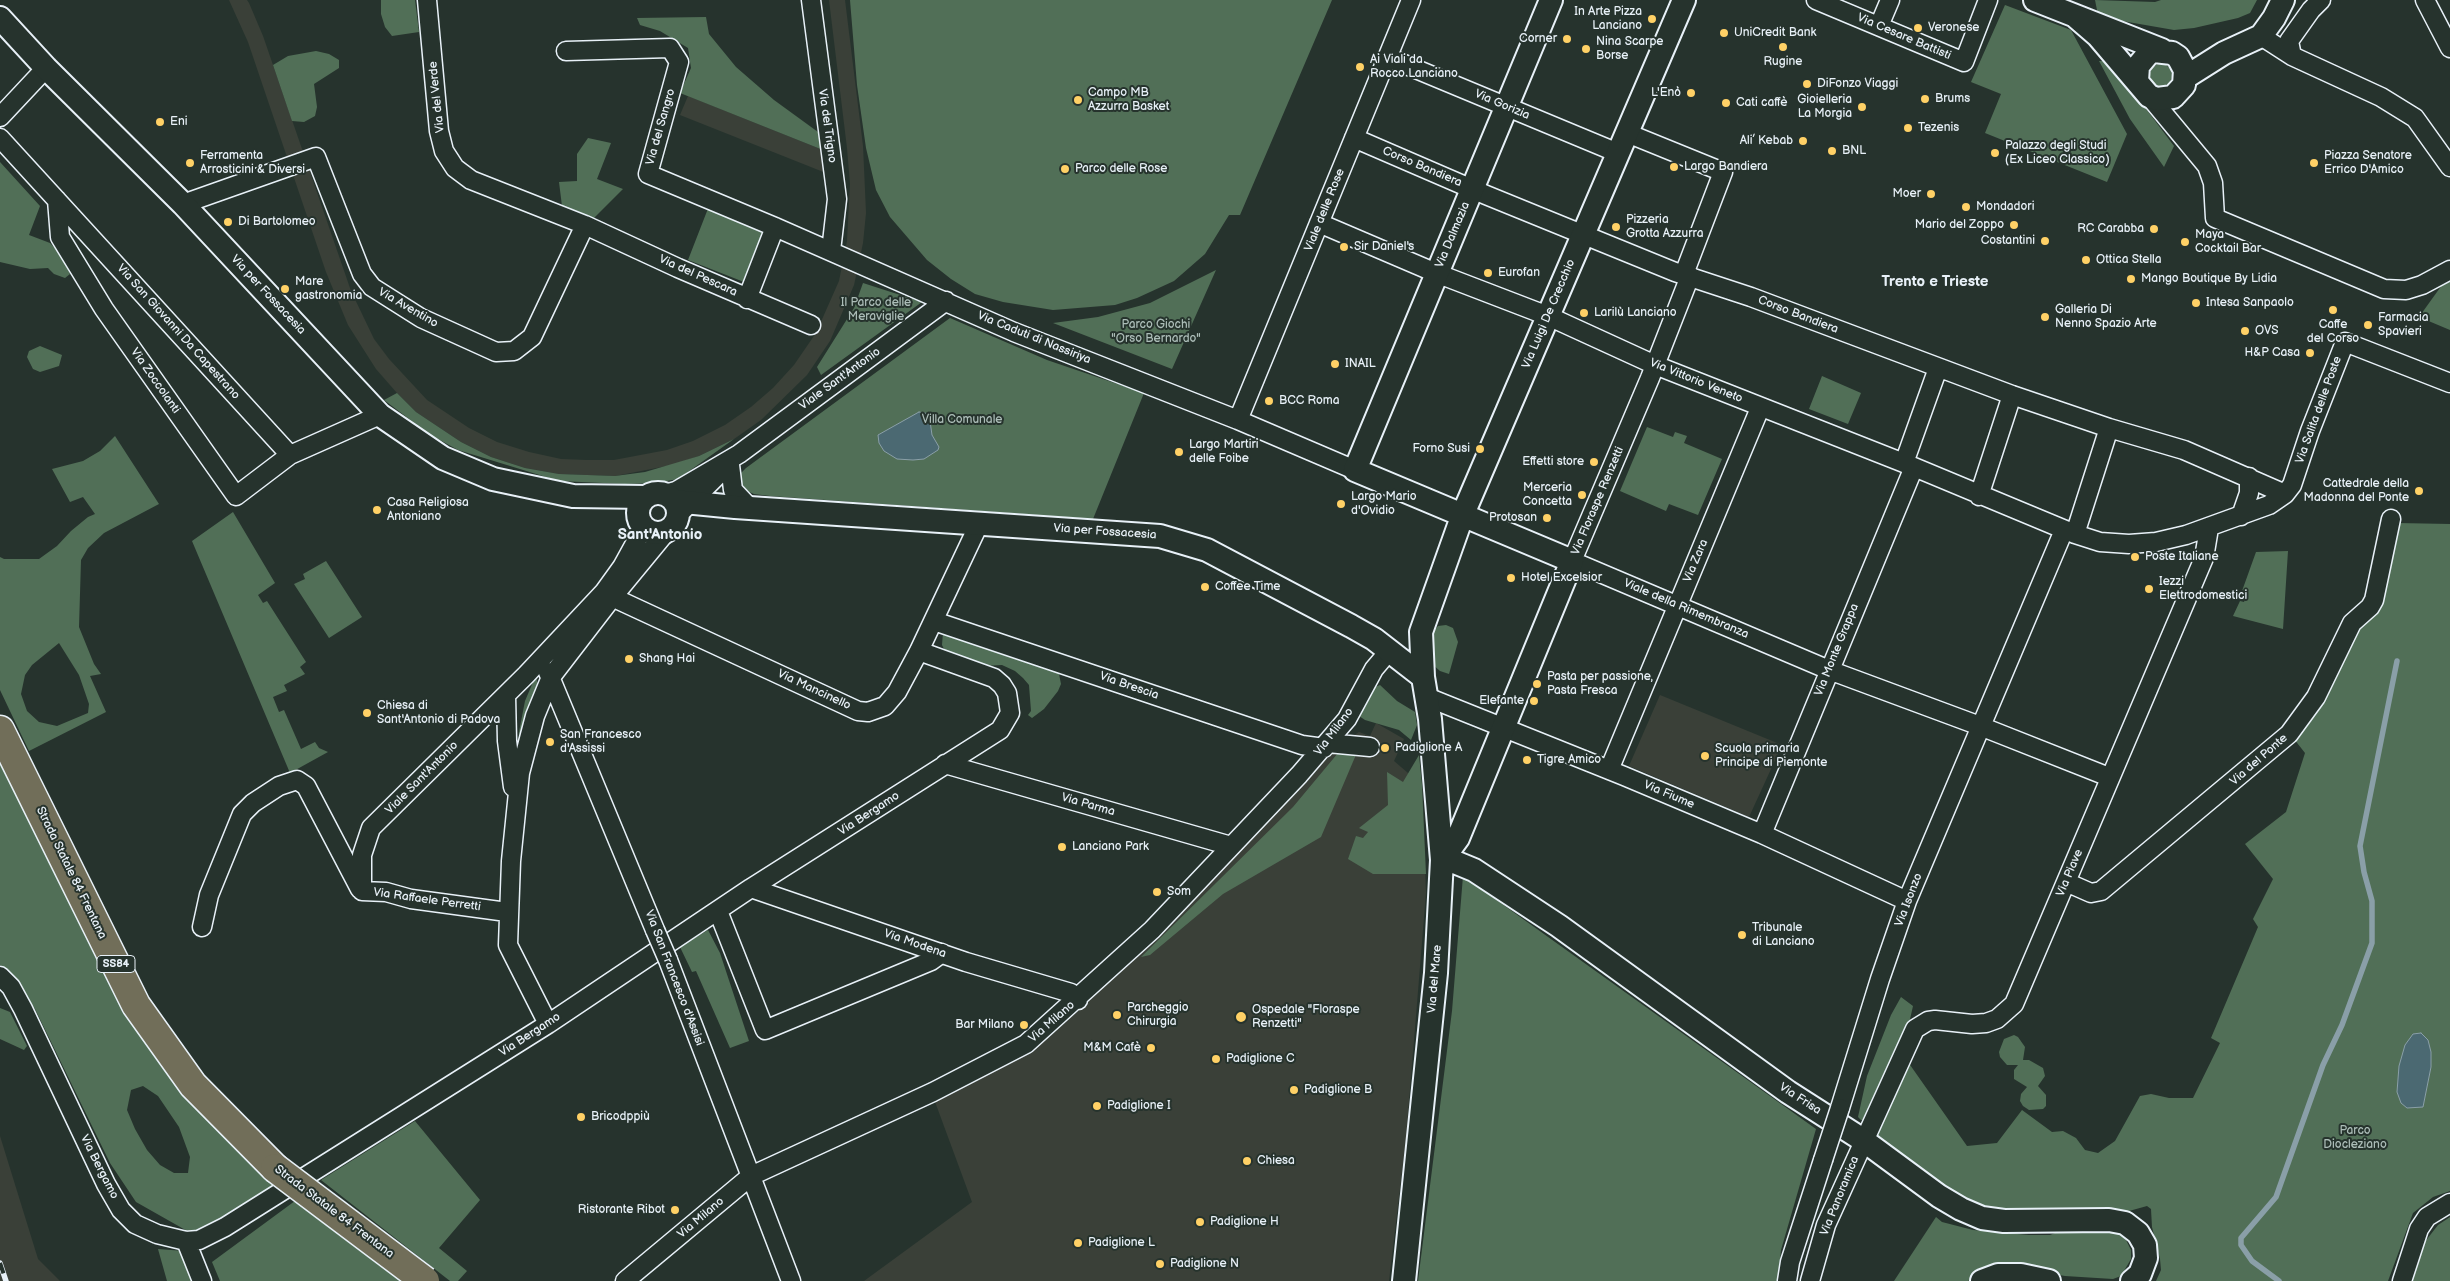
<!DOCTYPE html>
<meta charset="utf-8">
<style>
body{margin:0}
canvas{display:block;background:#26332d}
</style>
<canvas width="2450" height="1281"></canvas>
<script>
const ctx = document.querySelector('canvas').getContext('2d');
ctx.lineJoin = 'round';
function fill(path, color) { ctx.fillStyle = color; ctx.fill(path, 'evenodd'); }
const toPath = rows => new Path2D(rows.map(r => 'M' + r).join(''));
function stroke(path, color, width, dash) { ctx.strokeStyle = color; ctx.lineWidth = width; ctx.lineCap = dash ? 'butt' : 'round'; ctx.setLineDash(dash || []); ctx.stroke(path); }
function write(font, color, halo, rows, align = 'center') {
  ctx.font = font + ' "Balsamiq Sans",sans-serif'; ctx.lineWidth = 4; ctx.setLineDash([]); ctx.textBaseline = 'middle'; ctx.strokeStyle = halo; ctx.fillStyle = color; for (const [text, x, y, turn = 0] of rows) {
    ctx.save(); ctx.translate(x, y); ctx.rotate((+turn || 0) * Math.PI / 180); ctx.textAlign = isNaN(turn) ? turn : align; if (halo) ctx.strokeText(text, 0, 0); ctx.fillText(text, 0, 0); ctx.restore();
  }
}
const built = toPath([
 [229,0,247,0,249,3,263,36,351,291,374,339,389,359,427,400,469,428,497,442,529,452,561,459,586,460,614,460,667,450,693,441,725,425,751,407,773,388,794,365,816,333,839,281,847,241,850,184,847,148,829,0,845,0,863,146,866,213,863,243,854,285,830,341,807,375,761,420,734,439,699,456,672,465,615,476,559,474,525,468,491,457,461,442,416,412,397,393,376,369,348,325,326,272,248,42],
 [688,96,823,150,826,173,680,115],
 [1660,695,1782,745,1749,817,1629,766],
 [1376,723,1404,739,1394,761,1422,785,1426,893,1406,1138,1389,1281,864,1281,972,1202,934,1099,1027,1054,1213,874,1335,748,1359,732,1370,736],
 [0,1136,38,1259,60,1281,0,1281]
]);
const green = toPath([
 [381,0,415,0,419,32,392,36,385,27,381,14],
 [850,0,1332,0,1240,215,1229,215,1205,254,1174,281,1137,298,1115,305,1053,310,1003,302,975,294,951,279,927,260,890,217,876,190,866,148,857,85],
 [2095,0,2155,2,2161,0,2257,0,2250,13,2238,18,2194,28,2174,30,2105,18,2098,15],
 [2005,5,2071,30,2127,134,2107,182,1985,133,2001,94,1971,82],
 [706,17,709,34,736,67,774,100,818,132,823,150,680,93,691,68,688,48,660,31,640,25,637,18],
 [316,51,329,54,339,60,339,68,314,84,317,107,315,116,304,122,292,121,273,65,288,56],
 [2099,61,2110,61,2174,146,2164,167,2130,119],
 '2150 75a11 11 0 1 1 22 0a11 11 0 1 1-22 0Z',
 [588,138,611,143,597,179,623,189,592,220,562,206,559,182,577,181,577,154],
 [0,162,40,206,29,235,50,243,61,254,70,274,65,278,54,274,48,268,30,269,0,262],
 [709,206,767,228,744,282,688,260],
 [1216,270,1172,369,1053,323,1098,317,1150,303],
 [2450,279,2450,330,2419,317,2442,285],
 [863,283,922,302,821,375,817,367,854,308],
 [950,318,1047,360,1144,393,1093,519,770,496,754,494,740,488,737,477,746,468],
 [40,346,62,355,59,366,40,372,33,369,27,357,29,351],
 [1822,376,1861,393,1848,424,1809,409],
 [397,393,416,412,461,442,491,457,525,468,559,474,615,476,645,472,699,456,734,439,678,479,656,483,625,484,559,481,458,450,429,434,384,400],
 [1647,427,1673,437,1675,432,1687,436,1684,443,1722,459,1698,515,1669,504,1666,511,1620,491],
 [115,436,159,504,104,533,88,548,81,560,79,627,94,664,101,674,90,676,106,712,29,751,0,690,0,557,4,559,39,559,57,546,71,531,88,517,95,514,83,497,70,502,52,469,83,461,100,451],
 [59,643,79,675,89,704,88,713,57,726,39,722,27,711,21,694,25,675,32,665],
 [233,512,275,583,258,595,263,603,267,601,306,662,300,667,305,674,284,685,287,691,273,697,279,712,284,710,301,749,315,742,319,748,328,752,290,773,192,541],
 [2397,523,2450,524,2450,1191,2433,1197,2413,1213,2388,1281,2156,1281,2161,1270,2160,1259,2152,1227,2151,1209,2147,1206,2129,1211,2006,1213,1974,1205,1954,1196,1874,1138,1908,1062,1967,1146,1997,1143,2022,1110,2052,1132,2063,1131,2076,1138,2085,1150,2098,1153,2115,1141,2140,1096,2151,1094,2169,1098,2193,1098,2220,1043,2211,1038,2258,927,2253,919,2273,879,2245,844,2286,812,2305,753,2294,739,2357,632,2379,603],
 [2288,551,2283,629,2233,616,2240,601,2244,602,2247,594,2242,591,2256,552],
 [326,561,362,617,329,638,294,584,305,579,303,574],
 [1446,625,1453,628,1458,642,1449,674,1440,671,1432,664,1430,643,1433,632,1438,626],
 [943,632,1053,668,1059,674,1061,684,1058,691,1044,709,1032,718,1028,715,1031,711,1029,685,1023,678,1015,671,1002,665,982,666,946,653,942,645],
 [536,675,538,687,517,767,519,732,525,701],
 [1380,685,1397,701,1415,712,1417,725,1411,740,1399,730,1365,720,1359,716,1363,702,1373,688],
 [0,746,121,984,284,1187,209,1229,189,1232,136,1202,110,1163,35,1009,10,974,0,965],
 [143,1086,158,1096,179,1127,190,1157,188,1173,174,1173,160,1165,147,1150,135,1129,127,1110,131,1090],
 [1343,747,1358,750,1321,837,1223,894,1150,955,1141,957,1293,807],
 [1419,755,1422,785,1426,874,1373,874,1348,859,1356,836,1363,838,1368,832,1359,828,1388,805,1387,772,1403,782],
 [1463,876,1816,1129,1781,1250,1778,1281,1418,1281,1452,1011],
 [708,930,720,953,749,1041,730,1048,696,971,692,972,680,947],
 [1901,997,1913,1006,1908,1028,1866,1121,1861,1120,1858,1117,1867,1076,1891,1015],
 [0,1008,10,1012,27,1046,24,1050,0,1039],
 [2014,1035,2018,1037,2025,1047,2023,1060,2029,1060,2043,1068,2045,1076,2038,1086,2046,1095,2046,1106,2043,1109,2029,1110,2023,1106,2020,1101,2021,1094,2027,1087,2014,1079,2014,1070,2018,1065,2007,1065,2000,1057,1999,1052,2004,1039],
 [415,1121,480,1200,439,1248,467,1271,458,1281,450,1281,321,1180],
 [299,1198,408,1281,220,1281,212,1262],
 [1936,1217,1942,1222,1973,1230,2029,1235,2050,1235,2060,1231,2118,1232,2126,1240,2131,1250,2131,1259,2121,1276,2113,1279,2065,1276,2031,1270,1987,1271,1968,1281,1894,1281],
 [2450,1217,2450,1281,2412,1281,2424,1243,2438,1225],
 [158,1249,184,1251,196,1281,167,1281]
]);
const water = toPath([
 [919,412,929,414,932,435,939,447,938,450,924,459,913,460,897,459,884,451,879,443,878,435,919,412],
 [2421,1033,2428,1040,2431,1052,2431,1067,2423,1107,2407,1108,2401,1103,2397,1092,2399,1066,2405,1045,2413,1034,2421,1033]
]);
const stream = toPath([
 [2279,1281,2252,1261,2241,1245,2241,1238,2276,1197,2323,1065,2342,1025,2372,943,2372,901,2364,872,2360,846,2397,661]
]);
const minor = toPath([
 [427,0,439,131,444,151,455,168,471,180,585,225,678,268,811,325],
 [811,0,837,199,831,251],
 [1816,0,1964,62,1988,0],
 [2425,0,2450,48],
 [1879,26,1890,0],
 [2261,36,2292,56,2381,97,2415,118,2450,167],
 [566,51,670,48,679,62,648,174,775,227,1014,332,1238,420,1355,470],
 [2292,56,2289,41,2311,10,2321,0],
 [1387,57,1618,153],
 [2149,96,2207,166,2213,183,2215,218,2384,289,2406,290,2422,285,2450,270],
 [0,117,46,68],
 [1627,133,1723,172,1684,274],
 [0,138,290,455,380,415],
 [1354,138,1486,195,1675,272,1751,297,2012,395,2109,428,2184,450,2285,494],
 [57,200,60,237,104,309,236,496,290,455],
 [183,204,316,157,362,274,372,287,421,318,496,352,514,351,532,337,585,225],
 [1319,223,1436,273,1548,316,1655,365,1914,467,2075,534,2100,542,2129,544,2156,542,2186,535,2269,505,2285,494,2292,485,2310,431,2345,342,2450,383],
 [1690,276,1650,378,1572,561,1829,670,1980,726,2109,777],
 [747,299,775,227],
 [1238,420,1411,0],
 [1904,463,1938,368],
 [730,465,733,490,750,508],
 [665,494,676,491,739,454,946,301],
 [1979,496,2012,395],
 [678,515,719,474],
 [2241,516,2249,493,2249,477],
 [2075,534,2109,428],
 [612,597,858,711,868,712,885,706,897,692,919,651,979,524],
 [934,621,1302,745,1324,748],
 [548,672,655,930],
 [506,695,507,741,513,787],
 [1427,697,1624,776,1762,834,1907,901],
 [1328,743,1370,747],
 [945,764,1231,846],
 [1609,770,1760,408],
 [1762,834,1914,467],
 [2066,882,2091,893,2101,891,2289,734,2316,697,2352,623,2370,607,2374,600,2391,519],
 [751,888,966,962,1071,993,1078,1000],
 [362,891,362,855,371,828,526,675,604,592,622,567,644,527],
 [362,891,386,892,411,899,507,912],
 [718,911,765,1030,931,961,942,953],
 [202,927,209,895,242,814,253,803,279,786,297,780,306,786,360,889],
 [668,960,791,1281],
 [0,976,11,987,23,1009,106,1184,121,1210,135,1224,157,1234,186,1241,199,1240,225,1227,548,1024,751,888,1000,730,1010,713,1007,693,1002,685,994,678,919,651],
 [548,1024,508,945,511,861,520,773,535,716,551,677,611,599,667,531],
 [1840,1108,1880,979,1907,901,2064,530],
 [186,1241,202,1281],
 [625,1281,751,1176,933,1092,1026,1044,1152,930,1299,775,1347,719,1374,669,1390,650],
 [1787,1281,1790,1262,1823,1160],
 [1810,1281,1826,1225,1915,1029,1928,1021,1935,1020,1972,1024,1986,1023,1997,1019,2014,1004,2204,558,2209,528],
 [2402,1281,2419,1229,2427,1217,2450,1203]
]);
const tertiary = toPath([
 [2035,0,2162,50],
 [2076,17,2098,36,2149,96,2157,99,2173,97,2184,85,2185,70,2178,57,2172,53,2154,51,2148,54,2138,66,2137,81],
 [0,18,46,68,183,204,380,415,443,458,493,479,573,496,646,497],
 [2186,77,2224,53,2261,36,2274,18,2283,0],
 '638 513a20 20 0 1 1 40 0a20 20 0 1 1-40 0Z',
 [674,501,735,507,1160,536,1207,550,1351,626,1374,639,1423,677],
 [1442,860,1458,838,1572,561,1355,470,1551,0],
 [1442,860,1457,863,1474,870,1559,926,1788,1092,1863,1140,1939,1196,1961,1209,1982,1218,2004,1221,2109,1220,2125,1223,2138,1233,2145,1245,2146,1258,2140,1274,2132,1281],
 [1404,1281,1436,973,1442,860,1430,719,1423,677,1421,632,1463,514,1684,0],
 [1982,1281,1998,1275,2021,1275,2049,1281]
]);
const primary = toPath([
 [0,730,136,1005,193,1085,275,1168]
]);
const rail = toPath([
 [0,1263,6,1281]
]);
const minorBridge = toPath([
 [655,930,668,960],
 [1823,1160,1840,1108]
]);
const primaryBridge = toPath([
 [275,1168,425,1281]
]);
const markers = [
 [1652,19,5,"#ffd166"],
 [1918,28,5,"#ffd166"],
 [1724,33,5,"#ffd166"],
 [1567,39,5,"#ffd166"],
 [1783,47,5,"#ffd166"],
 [1586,49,5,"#ffd166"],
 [1360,67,5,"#ffd166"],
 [1807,84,5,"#ffd166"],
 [1691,93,5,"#ffd166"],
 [1925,99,5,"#ffd166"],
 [1078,100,5,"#ffd166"],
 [1726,103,5,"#ffd166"],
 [1862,107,5,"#ffd166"],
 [160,122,5,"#ffd166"],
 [1908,128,5,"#ffd166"],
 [1803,141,5,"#ffd166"],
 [1832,151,5,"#ffd166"],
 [1995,153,5,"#ffd166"],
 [190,163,5,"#ffd166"],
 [2314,163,5,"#ffd166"],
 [1674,167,5,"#ffd166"],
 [1065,169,5,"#ffd166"],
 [1931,194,5,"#ffd166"],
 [1966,207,5,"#ffd166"],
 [228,222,5,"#ffd166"],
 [2014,225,5,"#ffd166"],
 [1616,227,5,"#ffd166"],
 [2154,229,5,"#ffd166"],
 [2045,241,5,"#ffd166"],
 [2185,242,5,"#ffd166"],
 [1344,247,5,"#ffd166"],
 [2086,260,5,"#ffd166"],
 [1488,273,5,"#ffd166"],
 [2131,279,5,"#ffd166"],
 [285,289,5,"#ffd166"],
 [2196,303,5,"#ffd166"],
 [2333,310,5,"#ffd166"],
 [1584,313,5,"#ffd166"],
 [2045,317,5,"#ffd166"],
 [2368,325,5,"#ffd166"],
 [2245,331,5,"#ffd166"],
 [2310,353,5,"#ffd166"],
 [1335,364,5,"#ffd166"],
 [1269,401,5,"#ffd166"],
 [1480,449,5,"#ffd166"],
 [1179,452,5,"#ffd166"],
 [1594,462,5,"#ffd166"],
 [2419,491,5,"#ffd166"],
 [1582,495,5,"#ffd166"],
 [1341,504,5,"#ffd166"],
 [377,510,5,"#ffd166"],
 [1547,518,5,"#ffd166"],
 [2135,557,5,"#ffd166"],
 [1511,578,5,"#ffd166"],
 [1205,587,5,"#ffd166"],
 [2149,589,5,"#ffd166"],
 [629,659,5,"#ffd166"],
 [1537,684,5,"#ffd166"],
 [1534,701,5,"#ffd166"],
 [367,713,5,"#ffd166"],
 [550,742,5,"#ffd166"],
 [1385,748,5,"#ffd166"],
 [1705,756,5,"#ffd166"],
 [1527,760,5,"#ffd166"],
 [1062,847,5,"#ffd166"],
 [1157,892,5,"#ffd166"],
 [1742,935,5,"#ffd166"],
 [1117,1015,5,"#ffd166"],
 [1241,1017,6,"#ffd166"],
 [1024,1025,5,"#ffd166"],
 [1151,1048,5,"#ffd166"],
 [1216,1059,5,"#ffd166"],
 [1294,1090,5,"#ffd166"],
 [1097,1106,5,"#ffd166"],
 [581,1117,5,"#ffd166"],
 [1247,1161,5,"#ffd166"],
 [675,1210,5,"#ffd166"],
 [1200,1222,5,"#ffd166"],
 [1078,1243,5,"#ffd166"],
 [1160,1264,5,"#ffd166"]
];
const shields = [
 [116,964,38]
];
const shieldNames = [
 ["SS84",116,964]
];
const poiNames = [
 ["In Arte Pizza",1642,12,"right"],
 ["Lanciano",1642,26,"right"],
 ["Veronese",1928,28],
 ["UniCredit Bank",1734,33],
 ["Corner",1557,39,"right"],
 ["Nina Scarpe",1596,42],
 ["Borse",1596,56],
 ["Ai Viali da",1370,60],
 ["Rocco Lanciano",1370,74],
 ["Rugine",1783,62,"center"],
 ["DiFonzo Viaggi",1817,84],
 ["Campo MB",1088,93],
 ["Azzurra Basket",1088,107],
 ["L'Enò",1681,93,"right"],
 ["Brums",1935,99],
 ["Gioielleria",1852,100,"right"],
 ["La Morgia",1852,114,"right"],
 ["Cati caffè",1736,103],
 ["Eni",170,122],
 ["Tezenis",1918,128],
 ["Ali’ Kebab",1793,141,"right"],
 ["Palazzo degli Studi",2005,146],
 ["(Ex Liceo Classico)",2005,160],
 ["BNL",1842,151],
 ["Ferramenta",200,156],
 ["Arrosticini & Diversi",200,170],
 ["Piazza Senatore",2324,156],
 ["Errico D'Amico",2324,170],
 ["Largo Bandiera",1684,167],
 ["Parco delle Rose",1075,169],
 ["Moer",1921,194,"right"],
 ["Mondadori",1976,207],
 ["Pizzeria",1626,220],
 ["Grotta Azzurra",1626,234],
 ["Di Bartolomeo",238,222],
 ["Mario del Zoppo",2004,225,"right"],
 ["RC Carabba",2144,229,"right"],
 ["Maya",2195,235],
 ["Cocktail Bar",2195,249],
 ["Costantini",2035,241,"right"],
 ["Sir Daniel's",1354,247],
 ["Ottica Stella",2096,260],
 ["Eurofan",1498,273],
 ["Mango Boutique By Lidia",2141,279],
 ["Mare",295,282],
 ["gastronomia",295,296],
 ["Intesa Sanpaolo",2206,303],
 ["Galleria Di",2055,310],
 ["Nenno Spazio Arte",2055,324],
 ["Larilù Lanciano",1594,313],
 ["Farmacia",2378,318],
 ["Spavieri",2378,332],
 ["Caffe",2333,325,"center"],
 ["del Corso",2333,339,"center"],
 ["OVS",2255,331],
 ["H&P Casa",2300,353,"right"],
 ["INAIL",1345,364],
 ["BCC Roma",1279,401],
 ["Largo Martiri",1189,445],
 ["delle Foibe",1189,459],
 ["Forno Susi",1470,449,"right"],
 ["Effetti store",1584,462,"right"],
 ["Cattedrale della",2409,484,"right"],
 ["Madonna del Ponte",2409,498,"right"],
 ["Merceria",1572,488,"right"],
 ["Concetta",1572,502,"right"],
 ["Largo Mario",1351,497],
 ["d'Ovidio",1351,511],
 ["Casa Religiosa",387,503],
 ["Antoniano",387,517],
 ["Protosan",1537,518,"right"],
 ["Poste Italiane",2145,557],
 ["Hotel Excelsior",1521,578],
 ["Iezzi",2159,582],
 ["Elettrodomestici",2159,596],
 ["Coffee Time",1215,587],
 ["Shang Hai",639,659],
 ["Pasta per passione,",1547,677],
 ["Pasta Fresca",1547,691],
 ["Elefante",1524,701,"right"],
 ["Chiesa di",377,706],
 ["Sant'Antonio di Padova",377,720],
 ["San Francesco",560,735],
 ["d'Assissi",560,749],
 ["Padiglione A",1395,748],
 ["Scuola primaria",1715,749],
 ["Principe di Piemonte",1715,763],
 ["Tigre Amico",1537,760],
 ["Lanciano Park",1072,847],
 ["Som",1167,892],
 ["Tribunale",1752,928],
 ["di Lanciano",1752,942],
 ["Parcheggio",1127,1008],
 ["Chirurgia",1127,1022],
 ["Ospedale \"Floraspe",1252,1010],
 ["Renzetti\"",1252,1024],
 ["Bar Milano",1014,1025,"right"],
 ["M&M Cafè",1141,1048,"right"],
 ["Padiglione C",1226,1059],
 ["Padiglione B",1304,1090],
 ["Padiglione I",1107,1106],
 ["Bricodppiù",591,1117],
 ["Chiesa",1257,1161],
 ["Ristorante Ribot",665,1210,"right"],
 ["Padiglione H",1210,1222],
 ["Padiglione L",1088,1243],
 ["Padiglione N",1170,1264]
];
const streetNames = [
 ["Via Cesare Battisti",1904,37,23],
 ["Via del Verde",437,97,-96],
 ["Via Gorizia",1502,105,23],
 ["Via del Trigno",827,126,82],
 ["Via del Sangro",661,127,-74],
 ["Corso Bandiera",1422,167,23],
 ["Viale delle Rose",1325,210,-68],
 ["Via Dalmazia",1453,235,-67],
 ["Via del Pescara",698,276,24],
 ["Via per Fossacesia",268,295,47],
 ["Via Aventino",408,308,30],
 ["Via Luigi De Crecchio",1549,314,-67],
 ["Corso Bandiera",1798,315,21],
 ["Via San Giovanni Da Capestrano",178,332,48],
 ["Via Caduti di Nassiriya",1034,338,22],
 ["Viale Sant'Antonio",840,379,-36],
 ["Via Zoccolanti",155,381,55],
 ["Via Vittorio Veneto",1696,381,22],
 ["Via Salita delle Poste",2319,410,-70],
 ["Via Floraspe Renzetti",1598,501,-67],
 ["Via per Fossacesia",1105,532,4],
 ["Via Zara",1696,561,-67],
 ["Viale della Rimembranza",1686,609,23],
 ["Via Monte Grappa",1837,650,-68],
 ["Via Brescia",1129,686,19],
 ["Via Mancinello",814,690,25],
 ["Via Milano",1334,732,-53],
 ["Via del Ponte",2259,760,-41],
 ["Viale Sant'Antonio",422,778,-45],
 ["Via Fiume",1669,795,23],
 ["Via Parma",1088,805,16],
 ["Via Bergamo",869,814,-33],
 ["Strada Statale 84 Frentana",71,873,64],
 ["Via Piave",2070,873,-67],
 ["Via Raffaele Perretti",427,900,8],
 ["Via Isonzo",1909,900,-69],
 ["Via Modena",915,944,19],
 ["Via San Francesco d'Assisi",674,978,69],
 ["Via del Mare",1435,979,-85],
 ["Via Milano",1052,1022,-41],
 ["Via Bergamo",530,1035,-33],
 ["Via Frisa",1800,1099,33],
 ["Via Bergamo",99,1167,63],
 ["Via Panoramica",1840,1196,-68],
 ["Strada Statale 84 Frentana",334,1212,37],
 ["Via Milano",701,1218,-40]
];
const parkNames = [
 ["Il Parco delle",876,303],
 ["Meraviglie",876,317],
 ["Parco Giochi",1156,325],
 ["\"Orso Bernardo\"",1156,339],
 ["Villa Comunale",962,420],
 ["Parco",2355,1131],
 ["Diocleziano",2355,1145]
];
const quarterNames = [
 ["Trento e Trieste",1935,282],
 ["Sant'Antonio",660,535]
];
fill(built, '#3a4038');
fill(green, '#516f57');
fill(water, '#4b6972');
stroke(water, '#8a9fa8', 1);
stroke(stream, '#8a9fa8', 5.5);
stroke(minor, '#e8f1f8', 21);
stroke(tertiary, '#e8f1f8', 26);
stroke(primary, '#e8f1f8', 31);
stroke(minor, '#26332d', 18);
stroke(tertiary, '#26332d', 22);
stroke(primary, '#716e59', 28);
stroke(rail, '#e8f1f8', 5.5);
stroke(rail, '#26332d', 4, [11]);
stroke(minorBridge, '#e8f1f8', 21, []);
stroke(primaryBridge, '#e8f1f8', 31, []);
stroke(minorBridge, '#26332d', 18);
stroke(primaryBridge, '#716e59', 28);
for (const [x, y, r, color] of markers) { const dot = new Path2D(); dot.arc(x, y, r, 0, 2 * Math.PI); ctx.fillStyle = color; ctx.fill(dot); stroke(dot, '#26332d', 2); }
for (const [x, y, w] of shields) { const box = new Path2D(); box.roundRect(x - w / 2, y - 8.5, w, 17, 4); ctx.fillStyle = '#26332d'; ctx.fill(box); stroke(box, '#e8f1f8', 1); }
write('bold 11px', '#e8f1f8', null, shieldNames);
write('12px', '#e8f1f8', '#26332d', poiNames, 'left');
write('12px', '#e8f1f8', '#26332d', streetNames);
write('12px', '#acbdb8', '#26332d', parkNames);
write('bold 15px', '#e8f1f8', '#26332d', quarterNames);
</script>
